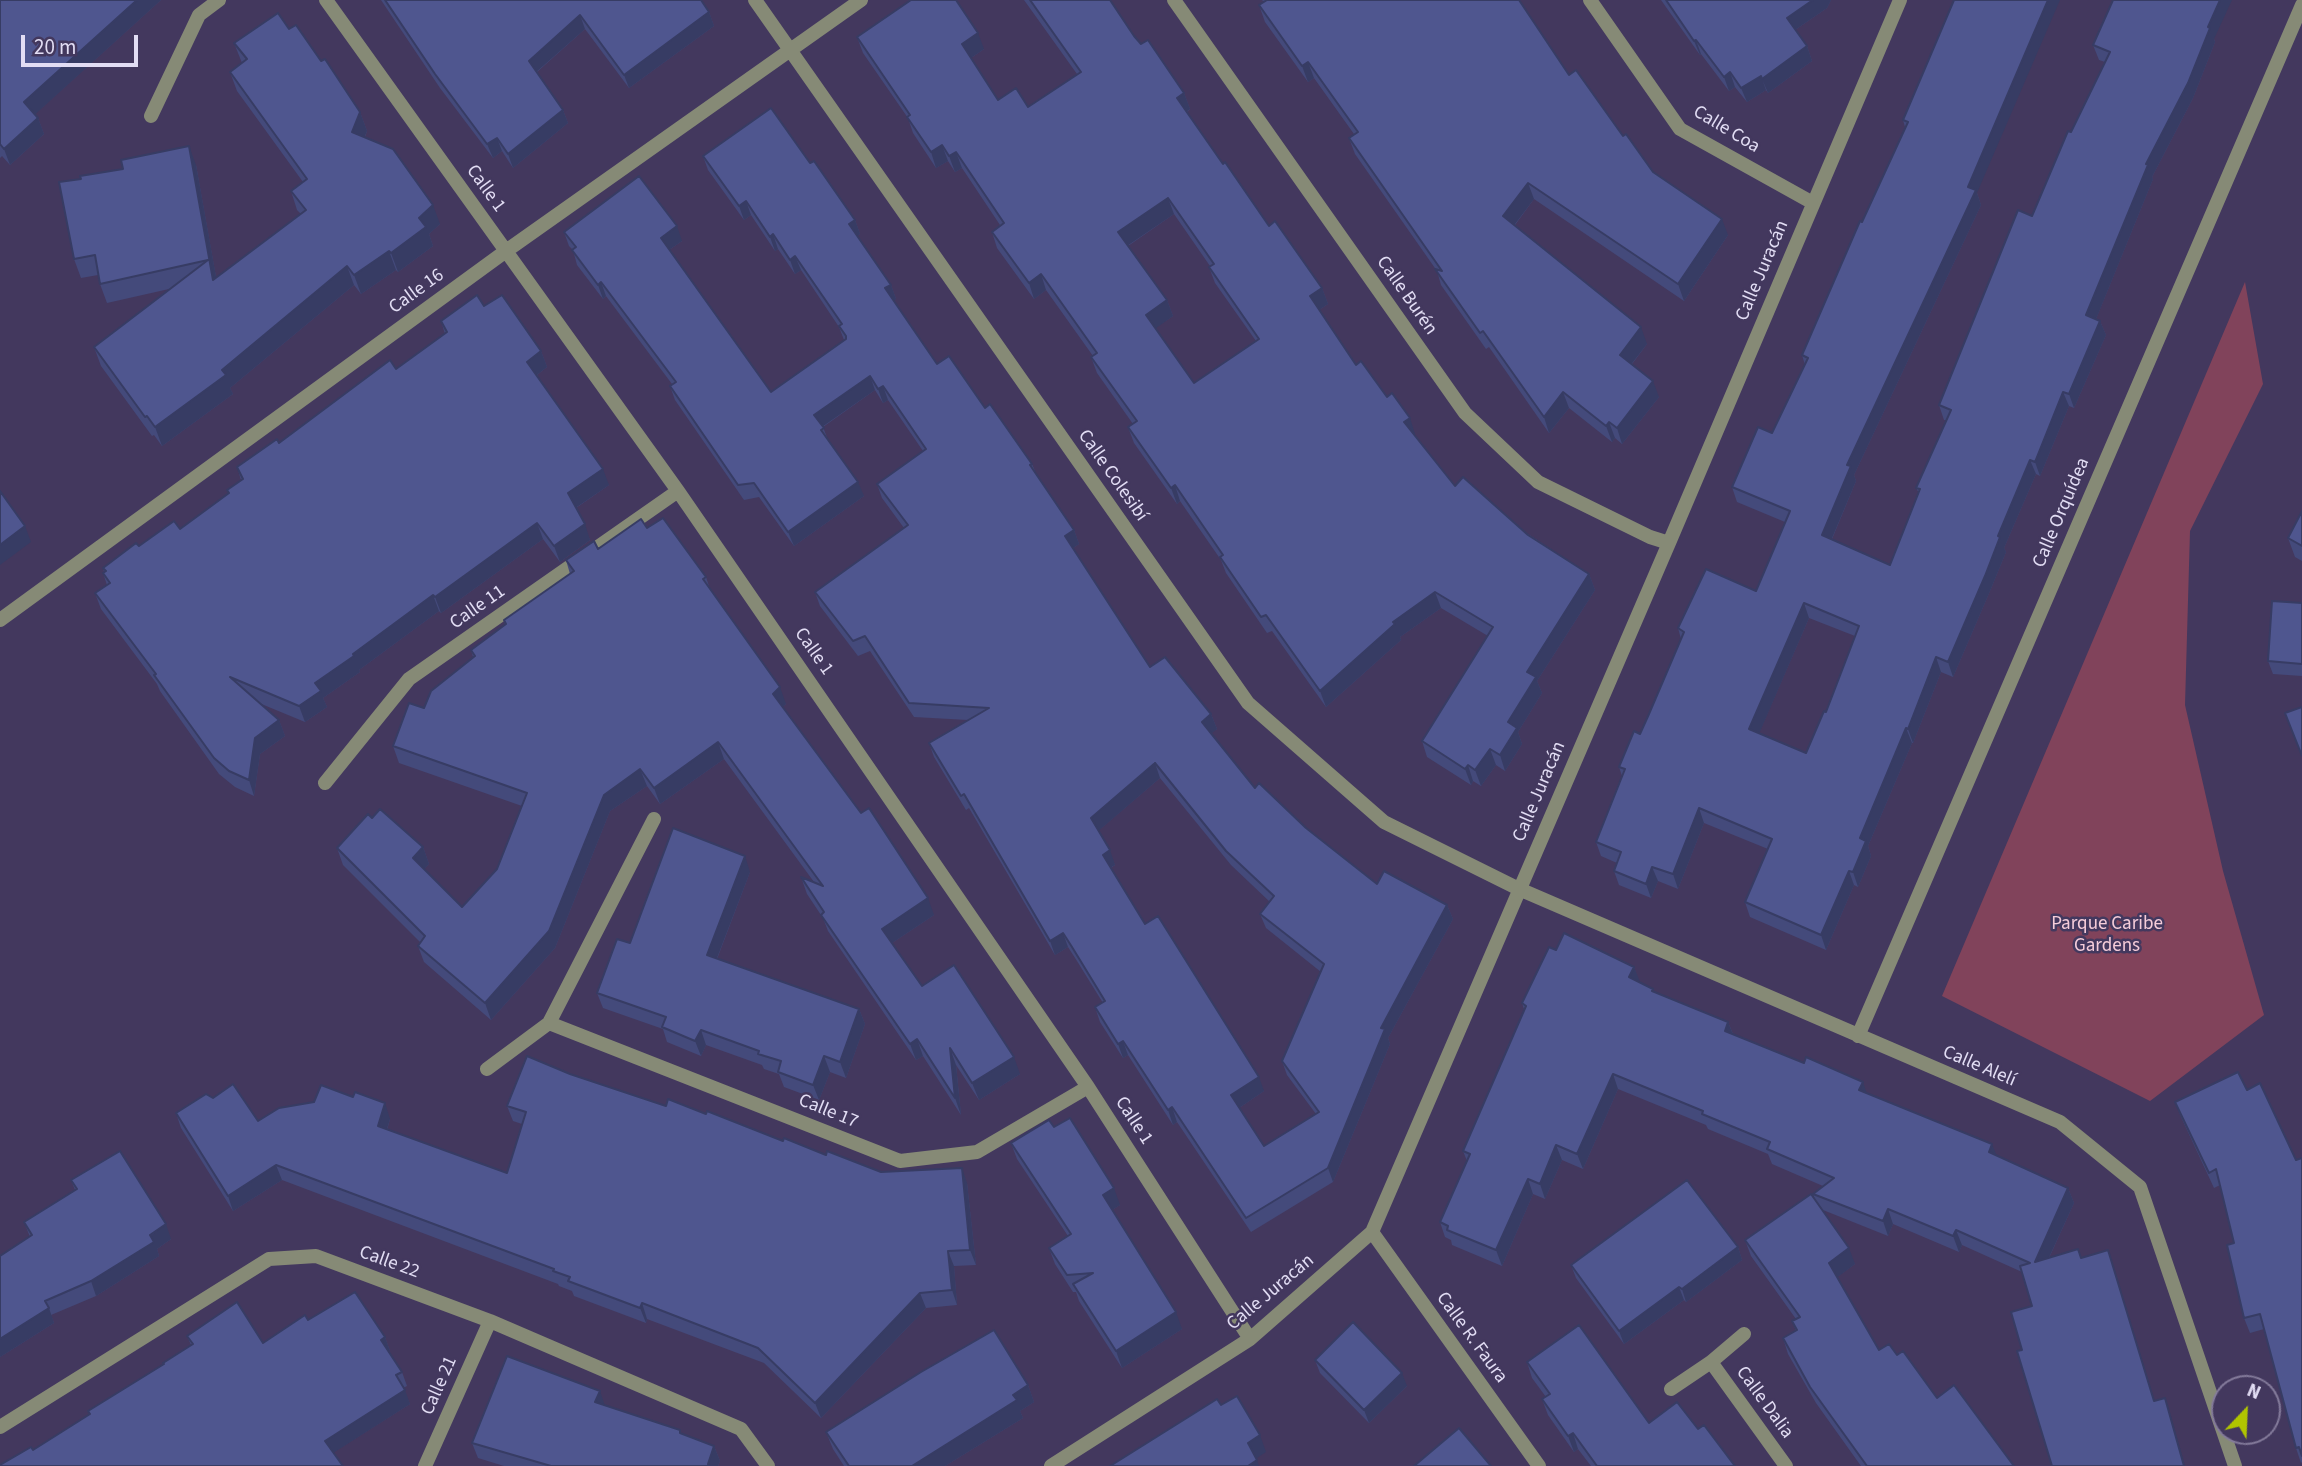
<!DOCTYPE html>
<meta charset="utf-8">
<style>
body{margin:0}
#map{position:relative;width:2302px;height:1466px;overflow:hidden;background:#43385e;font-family:"Source Sans 3",sans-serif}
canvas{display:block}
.north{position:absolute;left:2211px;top:1375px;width:70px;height:70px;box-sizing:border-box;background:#43385e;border:2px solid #837a9a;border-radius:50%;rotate:23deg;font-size:19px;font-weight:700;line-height:28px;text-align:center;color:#e2ddf4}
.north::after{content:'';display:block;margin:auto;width:24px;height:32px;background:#b0c500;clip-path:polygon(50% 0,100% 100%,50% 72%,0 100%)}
.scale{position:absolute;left:21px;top:35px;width:117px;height:32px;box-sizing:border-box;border:4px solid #e2ddf4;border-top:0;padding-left:9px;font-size:21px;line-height:24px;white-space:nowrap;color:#e2ddf4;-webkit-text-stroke:5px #43385e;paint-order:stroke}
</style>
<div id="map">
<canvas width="2302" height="1466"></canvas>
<div class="north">N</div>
<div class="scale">20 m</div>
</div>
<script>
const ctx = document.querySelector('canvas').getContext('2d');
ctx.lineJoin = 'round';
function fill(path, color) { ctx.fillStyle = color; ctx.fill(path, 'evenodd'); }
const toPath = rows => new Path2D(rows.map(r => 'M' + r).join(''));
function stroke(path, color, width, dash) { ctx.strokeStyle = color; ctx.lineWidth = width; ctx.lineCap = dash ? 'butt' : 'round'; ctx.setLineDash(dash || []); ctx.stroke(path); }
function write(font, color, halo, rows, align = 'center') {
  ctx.font = font + ' "Source Sans 3",sans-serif'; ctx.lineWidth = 5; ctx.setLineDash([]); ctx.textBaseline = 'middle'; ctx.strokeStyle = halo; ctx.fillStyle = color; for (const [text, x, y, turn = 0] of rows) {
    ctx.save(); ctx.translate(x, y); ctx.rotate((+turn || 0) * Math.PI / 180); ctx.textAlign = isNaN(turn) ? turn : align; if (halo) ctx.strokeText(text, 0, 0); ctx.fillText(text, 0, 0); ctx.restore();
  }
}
const green = toPath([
 [2245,282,2263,384,2190,531,2185,705,2223,871,2264,1015,2150,1101,1942,996]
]);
const street = toPath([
 [326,0,678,491,1088,1087,1250,1339],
 [755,0,1248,703,1384,822,1519,889,2060,1122,2140,1187,2235,1466],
 [1174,0,1465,413,1538,482,1650,537,1669,543],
 [1590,0,1680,129,1813,203],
 [151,116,199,15,219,0],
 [0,620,506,251,861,0],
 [325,783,409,679,678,491],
 [549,1023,900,1161,977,1152,1088,1087],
 [1858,1036,2302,5],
 [487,1069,549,1023,654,819],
 [1372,1232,1539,1466],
 [1711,1362,1786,1466],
 [1671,1389,1711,1362,1744,1334],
 [0,1427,269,1259,316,1256,490,1321,741,1429,768,1466],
 [425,1466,490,1321],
 [1051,1466,1250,1339,1372,1232,1669,543,1900,0]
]);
const wall = toPath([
 [0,0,161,0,35,114,38,118,44,134,10,165,2,156,0,158],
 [381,0,701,0,709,12,714,26,629,88,585,29,537,72,563,110,568,123,513,168,502,151,493,158,440,88],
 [1024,0,1110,0,1134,36,1184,93,1190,109,1187,112,1223,164,1269,226,1322,288,1328,304,1319,310,1356,365,1387,397,1415,434,1414,435,1455,486,1589,574,1595,590,1537,681,1542,693,1518,732,1522,744,1505,771,1496,765,1481,786,1473,781,1471,785,1427,757,1422,741,1488,636,1441,608,1400,637,1401,640,1326,707,1272,631,1267,633,1226,573,1221,560,1180,501,1177,504,1134,443,1128,427,1133,424,1097,373,1091,357,1093,356,1046,290,1034,299,997,248,992,232,1000,225,962,168,955,172,948,161,936,168,913,133,908,118,863,53,857,37,984,49,971,58,998,100,1028,107,1077,74],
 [1174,214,1210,266,1209,267,1215,283,1256,341,1194,383,1155,328,1173,316,1167,300,1128,246],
 [1262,0,1518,0,1569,75,1653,172,1728,235,1684,301,1534,199,1515,225,1647,344,1632,364,1659,397,1622,444,1615,438,1612,442,1569,408,1549,433,1489,347,1486,349,1441,285,1437,271,1355,154,1349,138,1354,134,1314,78,1308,82,1265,22,1259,5,1264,2],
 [1661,0,1831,0,1827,8,1795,30,1807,46,1812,61,1768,93,1766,90,1747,102,1735,87,1729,91,1701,54,1700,55],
 [1954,0,1977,193,1981,205,1854,475,1856,481,1832,539,1890,565,1919,493,1916,488,1946,420,1944,420,1939,405,2032,216,2071,132,2105,62,2099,60,2093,45,2214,39,2215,42,2193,98,2152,177,2153,179,2096,319,2100,321,2106,335,2074,408,2069,406,2040,476,2036,474,2004,548,2006,552,1990,591,1953,677,1941,672,1913,743,1912,743,1868,846,1871,856,1858,887,1854,885,1826,950,1750,917,1745,902,1768,849,1704,823,1678,889,1658,881,1651,898,1619,885,1614,871,1617,863,1601,856,1596,842,1622,776,1619,767,1640,734,1681,639,1678,628,1756,591,1785,522,1737,502,1732,487,1772,433,1805,365,1802,355,1905,127,1903,120],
 [1809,618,1855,636,1826,712,1806,753,1759,733],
 [289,29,321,61,360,112,367,131,365,137,440,224,429,234,433,246,398,272,396,270,361,294,354,285,230,388,233,394,162,446,154,435,152,436,101,366,94,347,169,289,107,303,100,284,98,275,81,278,74,259,196,165,216,277,301,214,297,210,291,191,303,182,237,91,230,72,242,63,234,43],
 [703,156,810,163,855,220,860,234,857,236,891,285,896,299,893,300,937,364,985,408,1032,464,1037,476,1074,530,1079,544,1073,548,1150,667,1211,714,1217,729,1211,733,1255,788,1306,828,1377,884,1447,905,1453,919,1388,1038,1390,1044,1333,1182,1251,1232,1177,1122,1173,1125,1128,1055,1123,1058,1100,1022,1095,1007,1103,1003,1077,961,1068,947,1055,955,969,808,966,810,934,757,929,743,968,720,914,717,870,651,858,656,820,606,815,592,904,528,882,498,877,484,923,451,888,400,883,403,875,390,823,427,828,440,864,496,794,546,759,497,744,500,675,400,670,386,672,384,606,296,603,299,577,265,573,250,569,246,564,232,682,241,669,250,771,392,844,340,839,327,801,270,795,274,778,249,775,251,751,215,744,220,708,170],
 [1160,778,1231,865,1270,902,1260,914,1266,928,1321,972,1282,1061,1287,1075,1316,1114,1264,1146,1239,1108,1264,1091,1145,924,1111,868,1115,865,1098,831],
 [484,306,541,351,547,367,537,375,609,485,576,508,590,540,560,562,543,539,441,613,439,611,359,670,360,672,323,698,327,707,305,722,259,703,279,720,285,736,260,754,254,796,235,787,219,774,160,691,157,684,101,609,95,593,107,585,103,573,104,572,103,568,139,546,180,529,229,494,241,480,237,467,279,443,396,369,445,334,441,321],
 [2302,511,2302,561,2295,557,2288,538],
 [647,528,706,577,710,589,786,704,782,707,934,915,892,943,922,986,1020,1074,979,1100,956,1065,961,1115,923,1056,916,1060,828,931,823,918,807,894,801,877,814,882,724,759,660,804,647,786,610,811,555,948,491,1020,424,962,418,946,420,942,343,865,337,848,372,818,423,847,429,864,424,869,462,907,497,869,522,806,399,763,393,746,424,708,473,657,471,650,505,625,504,620,570,574,566,560,598,549],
 [2302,603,2302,676,2273,674,2268,661],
 [750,872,717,959,859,1009,865,1024,846,1078,830,1072,819,1100,784,1087,779,1074,764,1069,762,1065,706,1045,701,1056,667,1042,663,1029,603,1008,597,993,630,943],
 [1556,950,1634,967,1639,982,1654,992,1728,1022,1733,1034,1866,1093,1997,1156,2068,1188,2074,1203,2049,1258,2081,1258,2108,1250,2154,1401,2170,1413,2022,1350,2032,1306,2022,1272,1962,1245,1959,1252,1893,1224,1888,1236,1823,1210,1855,1264,1837,1277,1879,1350,1897,1355,1937,1398,2014,1466,1861,1466,1816,1403,1788,1354,1783,1338,1796,1331,1792,1321,1796,1319,1751,1256,1745,1240,1815,1200,1813,1194,1823,1186,1772,1164,1768,1154,1708,1129,1706,1125,1618,1089,1583,1169,1562,1160,1545,1199,1533,1194,1502,1266,1452,1245,1451,1240,1445,1237,1440,1222,1467,1161,1463,1151,1524,1009,1522,1003],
 [570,1074,666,1106,706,1114,783,1141,881,1172,967,1183,976,1265,954,1266,957,1305,926,1308,821,1418,764,1363,647,1319,646,1323,574,1296,572,1291,559,1286,558,1284,282,1180,233,1211,181,1128,176,1113,213,1098,258,1121,390,1119,387,1130,507,1173,522,1124,513,1121,507,1106],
 [2247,1090,2296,1160,2302,1158,2302,1462,2301,1463,2296,1448,2264,1329,2250,1333,2244,1318,2234,1243,2220,1185,2214,1188,2181,1117,2175,1102],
 [1054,1127,1120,1205,1112,1210,1182,1329,1122,1368,1079,1301,1076,1292,1073,1292,1055,1264,1049,1248,1068,1236,1017,1159,1011,1143],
 [71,1180,171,1239,157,1249,159,1256,96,1296,51,1315,54,1323,0,1357,30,1237,24,1222,75,1190],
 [1738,1247,1742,1260,1686,1302,1684,1300,1624,1344,1576,1278,1571,1265],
 [308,1320,385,1337,390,1351,389,1352,402,1372,407,1386,403,1388,410,1404,334,1452,0,1466,33,1450,90,1415,88,1411,164,1365,191,1345,187,1336,263,1343],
 [1315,1360,1407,1386,1369,1423,1320,1373],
 [1527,1362,1649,1423,1698,1429,1735,1466,1591,1466,1578,1449,1574,1452,1548,1415,1542,1399,1546,1397,1532,1378],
 [1028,1385,1034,1402,1020,1411,1023,1418,945,1466,844,1466,833,1449,826,1432],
 [605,1405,714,1446,720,1461,718,1466,504,1466,478,1458,472,1443]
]);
const shadedWall = toPath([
 [137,0,161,0,30,119,24,102],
 [1813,0,1831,0,1827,8,1792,32,1787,18],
 [2048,0,2060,0,1977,193,1981,205,1854,475,1856,481,1827,550,1822,535,1847,465],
 [2220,0,2232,0,2214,39,2215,42,2193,98,2152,177,2153,179,2092,329,2086,315,2146,164],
 [709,12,714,26,629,88,624,75],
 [580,15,585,29,534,74,529,61],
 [978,33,984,49,968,60,962,44],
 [1696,40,1701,54,1700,55,1694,41],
 [1807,46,1812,61,1768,93,1762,79],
 [1308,62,1314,78,1308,82,1302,66],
 [1730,72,1735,87,1729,91,1724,77],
 [1761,76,1766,90,1747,102,1741,88],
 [1184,93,1190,109,1183,114,1177,98],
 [563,110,568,123,513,168,508,154],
 [360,112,367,131,359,151,352,132],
 [38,118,44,134,10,165,4,149],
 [497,138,502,151,493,158,487,144],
 [942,145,948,161,936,168,931,152],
 [189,146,196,165,220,299,213,280],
 [956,152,962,168,955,172,949,156],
 [1528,183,1534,199,1509,232,1503,216],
 [1168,198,1174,214,1124,248,1118,232],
 [746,201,751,215,744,220,739,206],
 [433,205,440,224,429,234,433,246,398,272,391,253,419,218],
 [1722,219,1728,235,1684,301,1678,284],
 [855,220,860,234,854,238,849,224],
 [677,226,682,241,666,252,661,238],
 [773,234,778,249,775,251,770,237],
 [389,251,396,270,361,294,354,275],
 [795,256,801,270,795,274,790,260],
 [347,266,354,285,230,388,233,394,162,446,155,427],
 [1041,274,1046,290,1034,299,1029,283],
 [601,282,606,296,603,299,598,285],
 [891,285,896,299,890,303,885,288],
 [1322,288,1328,304,1316,312,1310,296],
 [1167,300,1173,316,1152,331,1146,315],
 [2100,321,2106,335,2074,408,2069,394],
 [1641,327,1647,344,1626,371,1620,355],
 [541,351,547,367,533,378,527,362],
 [870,376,875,390,819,429,814,415],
 [1653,381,1659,397,1622,444,1617,428],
 [883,386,888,400,883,403,878,389],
 [1563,392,1569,408,1549,433,1544,417],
 [2063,392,2069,406,2040,476,2035,462],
 [1410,418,1415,434,1410,438,1404,422],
 [1609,422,1615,438,1612,442,1606,426],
 [2030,460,2036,474,2004,548,2006,552,1990,591,1953,677,1948,662,1998,536],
 [603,469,609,485,574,509,568,493],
 [858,482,864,496,794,546,788,532],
 [1175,485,1180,501,1177,504,1171,488],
 [537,523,543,539,441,613,435,597],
 [585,524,590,540,560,562,554,546],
 [25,526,31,542,0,565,0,545],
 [1074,530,1079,544,1070,550,1065,536],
 [1589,574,1595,590,1537,681,1542,693,1518,732,1522,744,1505,771,1500,755,1508,722,1527,672],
 [1435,592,1441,608,1400,637,1401,640,1326,707,1320,691,1393,622],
 [433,595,439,611,359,670,360,672,323,698,327,707,305,722,299,706,315,683],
 [1804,603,1809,618,1755,743,1749,729],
 [1936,657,1941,672,1913,743,1908,729],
 [780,687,786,704,779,710,773,694],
 [1211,714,1217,729,1207,737,1202,722],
 [279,720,285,736,260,754,254,796,249,780,255,738],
 [1906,728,1912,743,1868,846,1871,856,1858,887,1853,872,1860,838],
 [718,742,724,759,660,804,654,788],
 [1490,749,1496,765,1481,786,1475,770],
 [1155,763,1160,778,1096,833,1091,818],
 [1468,765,1473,781,1471,785,1465,769],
 [640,769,647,786,610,811,555,948,491,1020,485,1003,604,795],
 [1699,808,1704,823,1678,889,1673,874],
 [423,847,429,864,419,875,413,858],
 [1110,850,1115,865,1108,869,1103,855],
 [745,856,750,872,712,971,707,955],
 [1652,867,1658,881,1651,898,1646,884],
 [1849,871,1854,885,1826,950,1821,935],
 [928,898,934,915,889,945,882,929],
 [1447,905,1453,919,1388,1038,1390,1044,1333,1182,1328,1168,1381,1028],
 [1063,933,1068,947,1055,955,1050,941],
 [1634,967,1640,982,1629,977],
 [859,1009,865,1024,846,1078,840,1062],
 [1728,1022,1734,1037,1725,1031],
 [701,1030,706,1045,701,1056,695,1041],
 [917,1039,923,1056,916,1060,910,1044],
 [1123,1041,1128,1055,1123,1058,1118,1044],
 [950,1048,956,1065,961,1115,955,1098],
 [824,1056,830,1072,819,1100,813,1085],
 [1014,1057,1020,1074,979,1100,972,1083],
 [1613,1074,1618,1089,1583,1169,1577,1154],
 [1259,1077,1264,1091,1236,1110,1231,1095],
 [1863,1082,1868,1097,1859,1090],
 [385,1103,390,1119,383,1142,378,1126],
 [1172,1107,1177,1122,1173,1125,1168,1110],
 [1992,1144,1998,1159,1989,1152],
 [1556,1145,1562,1160,1545,1199,1540,1184],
 [276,1165,282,1180,233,1211,228,1196],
 [962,1168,967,1183,976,1265,970,1250],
 [1528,1179,1533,1194,1502,1266,1496,1250],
 [1114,1188,1120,1205,1109,1212,1103,1195],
 [2068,1188,2074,1203,2040,1277,2035,1262],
 [1888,1209,1893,1224,1888,1236,1883,1221],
 [166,1224,171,1239,157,1249,159,1256,96,1296,91,1281],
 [1956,1230,1962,1245,1959,1252,1953,1236],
 [1738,1247,1742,1260,1686,1302,1682,1289],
 [1849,1248,1855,1264,1835,1279,1829,1263],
 [2108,1250,2113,1265,2159,1416,2154,1401],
 [948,1251,954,1266,957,1305,952,1290],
 [1679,1287,1684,1300,1624,1344,1619,1331],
 [920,1293,926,1308,821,1418,815,1403],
 [642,1303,647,1319,646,1323,640,1308],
 [49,1308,54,1323,0,1357,0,1339],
 [1176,1312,1182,1329,1122,1368,1116,1351],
 [385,1337,390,1351,386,1354,381,1340],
 [1402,1373,1407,1386,1369,1423,1364,1410],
 [1028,1385,1034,1402,1020,1411,1023,1418,945,1466,912,1466],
 [405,1390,410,1404,330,1455,325,1441],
 [600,1391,605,1406,595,1402],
 [2165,1398,2170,1413,2185,1466,2184,1466],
 [1573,1433,1578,1449,1574,1452,1568,1436],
 [1260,1435,1266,1452,1254,1460,1248,1443],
 [714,1446,720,1461,718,1466,709,1466,708,1464],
 [1257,1460,1259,1466,1248,1466]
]);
const building = toPath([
 [0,0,137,0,24,102,38,118,4,149,0,144,0,0],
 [385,0,701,0,709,12,624,75,580,15,529,61,563,110,508,154,497,138,487,144,435,74,385,0],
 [911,0,956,0,978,33,962,44,998,100,1016,88,1028,107,1081,72,1030,0,1110,0,1134,36,1141,44,1148,40,1184,93,1177,98,1223,164,1225,162,1269,226,1275,221,1322,288,1310,296,1356,365,1361,361,1387,397,1392,393,1410,418,1404,422,1455,486,1463,477,1528,535,1589,574,1527,672,1536,677,1508,722,1517,728,1500,755,1490,749,1475,770,1468,765,1465,769,1422,741,1493,627,1435,592,1393,622,1395,624,1320,691,1266,615,1261,617,1220,557,1223,555,1175,485,1171,488,1128,427,1137,421,1091,357,1097,353,1041,274,1029,283,992,232,1004,223,956,152,949,156,942,145,931,152,907,117,910,115,857,37,911,0],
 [1168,198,1214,264,1209,267,1259,339,1194,383,1146,315,1167,300,1118,232,1168,198],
 [1267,0,1519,0,1569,75,1576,70,1623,136,1626,134,1653,172,1722,219,1678,284,1528,183,1503,216,1641,327,1620,355,1653,381,1617,428,1609,422,1606,426,1563,392,1544,417,1483,331,1480,333,1435,269,1442,271,1349,138,1358,132,1308,62,1302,66,1259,5,1267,0],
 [1666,0,1813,0,1787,18,1807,46,1762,79,1761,76,1741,88,1730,72,1724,77,1696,40,1694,41,1666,0],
 [1954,0,2048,0,1968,187,1976,190,1847,465,1851,466,1822,535,1890,565,1920,489,1916,488,1951,410,1939,405,2018,210,2032,216,2068,131,2071,132,2110,52,2093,45,2113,0,2220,0,2208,27,2210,28,2188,83,2146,164,2148,165,2086,315,2100,321,2069,394,2063,392,2035,462,2030,460,1998,536,2000,537,1985,576,1948,662,1936,657,1908,729,1906,728,1860,838,1866,841,1853,872,1849,871,1821,935,1745,902,1772,839,1699,808,1673,874,1652,867,1646,884,1614,871,1621,852,1596,842,1625,769,1619,767,1634,731,1640,734,1649,714,1684,632,1678,628,1706,569,1756,591,1790,511,1732,487,1758,427,1772,433,1808,358,1802,355,1860,221,1862,222,1908,122,1903,120,1954,0],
 [1804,603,1859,626,1826,712,1824,711,1806,753,1749,729,1804,603],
 [278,13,289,29,296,25,321,61,325,59,360,112,352,132,393,149,433,205,419,218,426,227,391,253,389,251,354,275,347,266,222,370,226,375,155,427,147,416,145,417,94,347,208,260,100,284,95,255,74,259,59,182,81,179,80,176,123,169,121,160,189,146,213,280,306,210,291,191,307,179,230,72,247,59,234,43,278,13],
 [771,108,810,163,814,161,855,220,849,224,891,285,885,288,937,364,949,356,985,408,990,404,1032,464,1030,465,1074,530,1065,536,1150,667,1165,657,1211,714,1202,722,1255,788,1259,783,1306,828,1377,884,1384,871,1447,905,1381,1028,1385,1029,1328,1168,1246,1218,1172,1107,1168,1110,1123,1041,1118,1044,1095,1007,1105,1001,1072,947,1063,933,1050,941,964,794,961,796,929,743,989,708,909,703,865,636,853,641,815,592,908,525,877,484,926,449,883,386,878,389,870,376,814,415,824,428,821,430,858,482,788,532,754,483,738,485,670,386,676,382,601,282,598,285,572,250,576,247,564,232,639,176,677,226,661,238,771,392,846,339,846,336,839,326,842,324,795,256,790,260,773,234,770,237,746,201,739,206,703,156,771,108],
 [1155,763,1226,851,1274,896,1260,914,1324,964,1282,1061,1319,1112,1264,1146,1231,1095,1259,1077,1158,916,1145,924,1103,855,1110,850,1091,818,1155,763],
 [477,295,484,306,502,295,541,351,527,362,603,469,568,493,585,524,554,546,537,523,435,597,433,595,353,654,354,656,315,683,321,691,299,706,230,677,279,720,255,738,249,780,229,771,214,758,154,675,156,674,95,593,110,583,103,573,106,571,103,568,136,543,139,546,174,521,180,529,229,493,227,490,243,479,237,467,277,439,279,443,390,360,396,369,447,332,441,321,477,295],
 [0,491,25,526,0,545,0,491],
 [2302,511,2302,546,2288,538,2302,511],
 [663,518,706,577,703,579,780,687,773,694,861,813,869,808,928,898,882,929,922,986,954,965,1014,1057,972,1083,950,1048,955,1098,917,1039,910,1044,821,915,824,912,801,877,823,886,718,742,654,788,640,769,604,795,549,931,485,1003,418,946,425,936,337,848,368,814,372,818,380,809,423,847,413,858,462,907,497,869,527,793,393,746,409,703,424,708,431,691,475,656,471,650,506,624,504,620,574,571,566,560,594,541,598,549,641,519,647,528,663,518],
 [2272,601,2302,603,2302,664,2268,661,2272,601],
 [2302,707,2302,756,2285,713,2302,707],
 [673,828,745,856,707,955,859,1009,840,1062,824,1056,813,1085,778,1072,781,1061,758,1054,759,1051,701,1030,695,1041,662,1027,666,1017,597,993,617,939,630,943,673,828],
 [1564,933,1634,967,1629,977,1653,989,1652,991,1728,1022,1725,1031,1804,1063,1806,1057,1863,1082,1859,1090,1992,1144,1989,1152,2068,1188,2035,1262,2078,1249,2081,1258,2108,1250,2154,1401,2165,1398,2184,1466,2052,1466,2017,1351,2022,1350,2011,1312,2032,1306,2020,1266,2030,1263,1956,1230,1953,1236,1888,1209,1883,1221,1813,1194,1834,1178,1767,1149,1770,1142,1702,1114,1703,1111,1613,1074,1577,1154,1556,1145,1540,1184,1528,1179,1496,1250,1447,1230,1448,1226,1440,1222,1470,1154,1463,1151,1526,1006,1522,1003,1549,947,1556,950,1564,933],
 [527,1056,570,1074,666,1106,668,1099,706,1114,707,1111,783,1141,784,1138,826,1155,827,1151,881,1172,962,1168,970,1250,948,1251,952,1290,920,1293,815,1403,758,1348,642,1303,640,1308,568,1281,570,1277,553,1271,554,1269,276,1165,228,1196,176,1113,206,1094,213,1098,233,1084,258,1121,279,1108,314,1102,321,1085,353,1097,355,1092,385,1103,378,1126,507,1173,526,1112,507,1106,527,1056],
 [2238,1072,2247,1090,2260,1083,2296,1160,2302,1158,2302,1456,2299,1447,2296,1448,2260,1314,2244,1318,2227,1245,2234,1243,2216,1169,2209,1173,2175,1102,2238,1072],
 [1070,1118,1114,1188,1103,1195,1176,1312,1116,1351,1073,1284,1093,1273,1067,1275,1049,1248,1071,1234,1011,1143,1049,1120,1054,1127,1070,1118],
 [120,1151,166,1224,150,1235,154,1242,91,1281,45,1301,49,1308,0,1339,0,1256,32,1235,24,1222,77,1189,71,1180,120,1151],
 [1687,1180,1738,1247,1682,1289,1679,1287,1619,1331,1571,1265,1687,1180],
 [1811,1194,1849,1248,1829,1263,1879,1350,1889,1344,1897,1355,1903,1351,1937,1398,1954,1385,2014,1466,1867,1466,1810,1387,1783,1338,1797,1330,1792,1321,1800,1317,1745,1240,1811,1194],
 [355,1292,385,1337,381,1340,402,1372,396,1375,405,1390,325,1441,343,1466,0,1466,0,1465,31,1447,33,1450,90,1414,88,1411,164,1364,163,1363,193,1344,187,1336,237,1302,263,1343,305,1315,308,1320,355,1292],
 [1353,1322,1402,1373,1364,1410,1315,1360,1353,1322],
 [1579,1325,1649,1423,1677,1402,1698,1429,1704,1425,1735,1466,1597,1466,1573,1433,1568,1436,1542,1399,1550,1394,1527,1362,1579,1325],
 [994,1330,1028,1385,1013,1395,1017,1400,912,1466,849,1466,826,1432,921,1372,994,1330],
 [507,1356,600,1391,595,1402,680,1430,680,1433,714,1446,708,1464,709,1466,551,1466,472,1443,507,1356],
 [1237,1396,1260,1435,1248,1443,1257,1460,1248,1466,1110,1466,1217,1399,1221,1405,1237,1396],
 [1459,1428,1491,1466,1414,1466,1459,1428]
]);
const streetNames = [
 ["Calle Coa",1726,130,31],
 ["Calle 1",485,189,54],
 ["Calle Juracán",1763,271,-67],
 ["Calle 16",417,292,-36],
 ["Calle Burén",1406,296,55],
 ["Calle Colesibí",1112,476,55],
 ["Calle Orquídea",2062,513,-67],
 ["Calle 11",478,608,-35],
 ["Calle 1",813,652,55],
 ["Calle Juracán",1540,792,-67],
 ["Calle Alelí",1979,1067,23],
 ["Calle 17",828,1112,22],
 ["Calle 1",1133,1121,57],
 ["Calle 22",389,1263,20],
 ["Calle Juracán",1271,1293,-40],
 ["Calle R. Faura",1471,1338,54],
 ["Calle 21",440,1386,-66],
 ["Calle Dalia",1764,1403,54]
];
const parkNames = [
 ["Parque Caribe",2107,925],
 ["Gardens",2107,947]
];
fill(green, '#81435b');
stroke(street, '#868a76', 14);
fill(wall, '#444a7b');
fill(shadedWall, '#373c64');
fill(building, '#4f568f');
stroke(building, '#373c64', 2);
write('19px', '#e2ddf4', '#43385e', streetNames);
write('19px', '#f5ccd9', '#43385e', parkNames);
</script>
